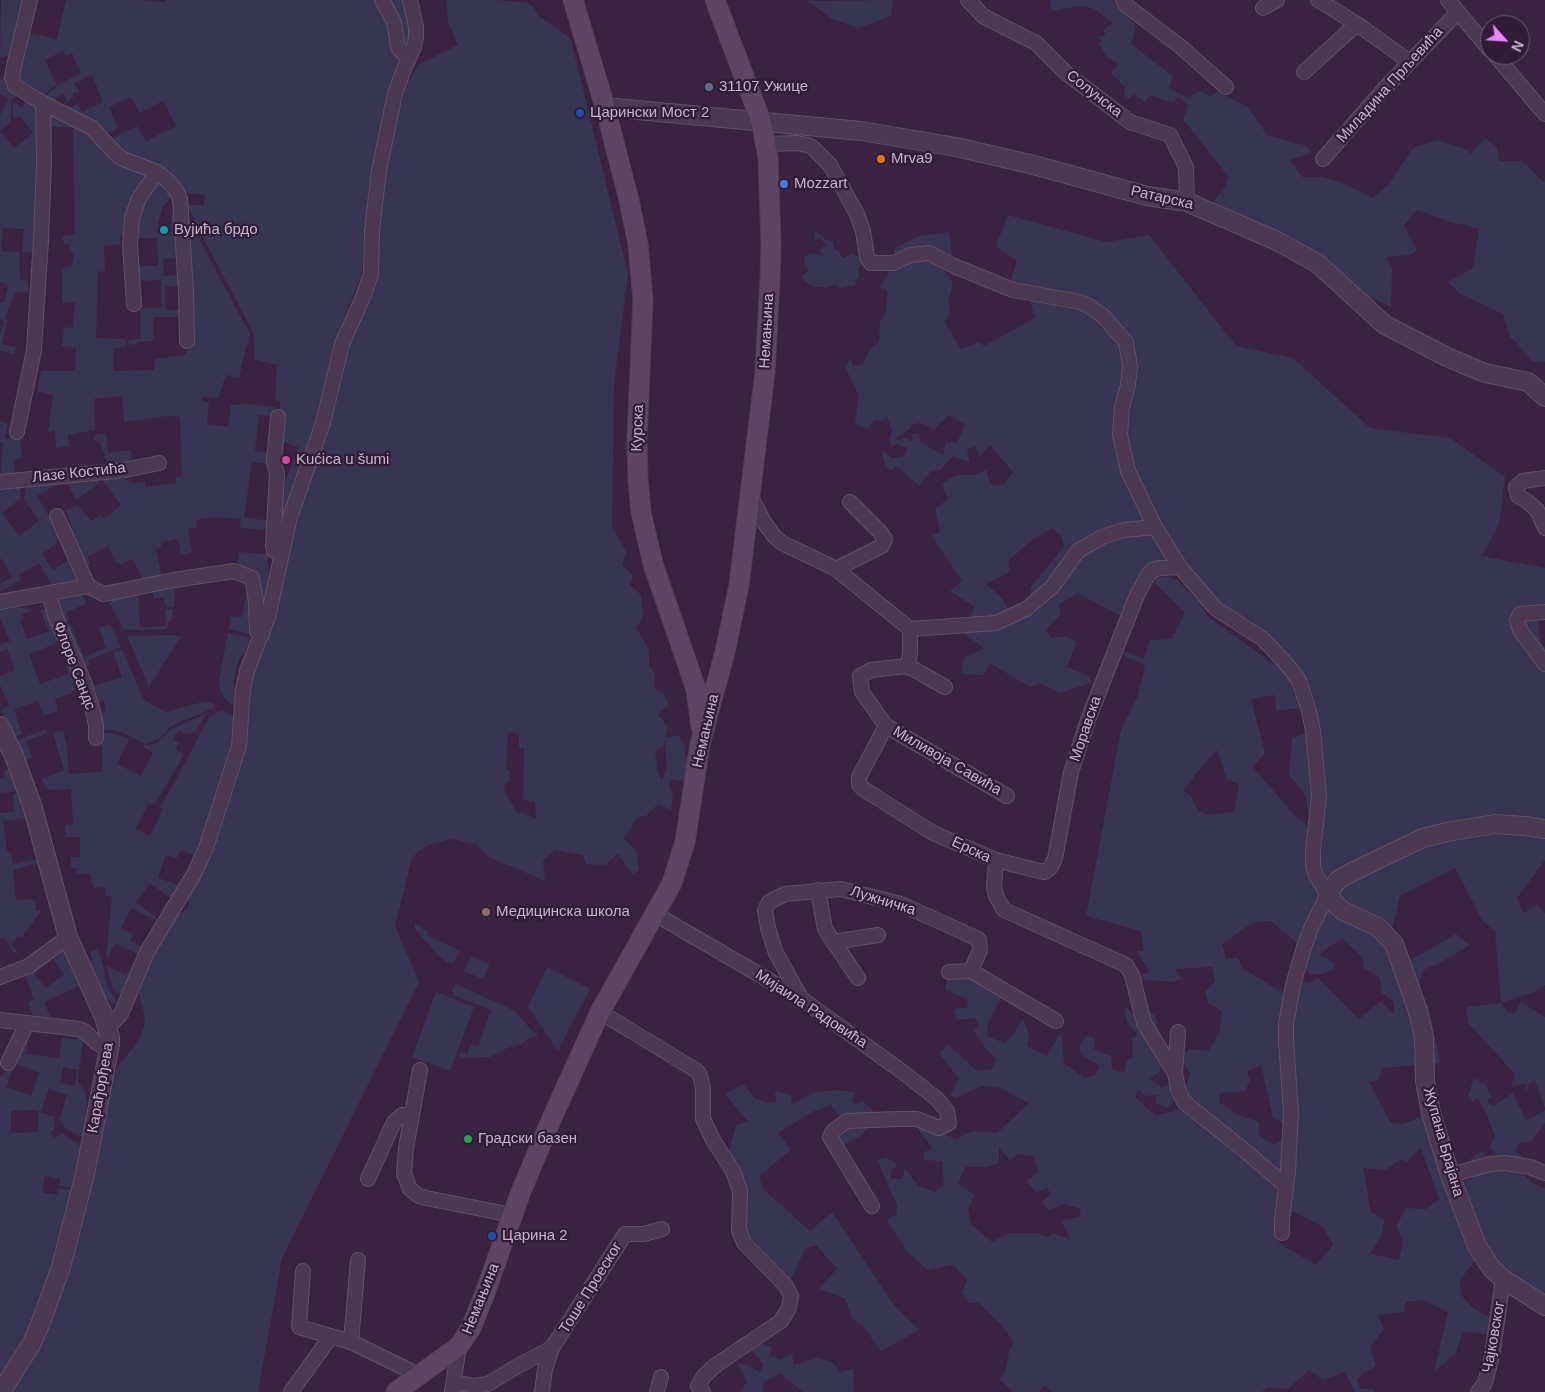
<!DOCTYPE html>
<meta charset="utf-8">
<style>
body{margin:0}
#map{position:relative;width:1545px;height:1392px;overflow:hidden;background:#3a2341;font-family:Arial,sans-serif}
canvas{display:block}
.north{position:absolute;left:1480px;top:15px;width:50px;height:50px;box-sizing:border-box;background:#301c36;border:1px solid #6c5972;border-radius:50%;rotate:116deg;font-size:14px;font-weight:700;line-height:20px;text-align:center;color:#c7b4cb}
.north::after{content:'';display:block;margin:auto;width:18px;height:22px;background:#e685ff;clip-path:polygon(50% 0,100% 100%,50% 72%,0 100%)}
</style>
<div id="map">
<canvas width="1545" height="1392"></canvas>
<div class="north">N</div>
</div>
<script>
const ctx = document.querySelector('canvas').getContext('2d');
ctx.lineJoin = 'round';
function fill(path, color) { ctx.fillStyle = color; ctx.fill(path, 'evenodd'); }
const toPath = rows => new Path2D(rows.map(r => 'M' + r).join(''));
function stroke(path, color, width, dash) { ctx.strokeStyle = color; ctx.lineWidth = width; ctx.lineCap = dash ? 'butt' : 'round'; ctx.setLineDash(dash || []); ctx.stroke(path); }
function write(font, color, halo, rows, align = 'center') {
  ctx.font = font + ' Arial,sans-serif'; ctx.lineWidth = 4.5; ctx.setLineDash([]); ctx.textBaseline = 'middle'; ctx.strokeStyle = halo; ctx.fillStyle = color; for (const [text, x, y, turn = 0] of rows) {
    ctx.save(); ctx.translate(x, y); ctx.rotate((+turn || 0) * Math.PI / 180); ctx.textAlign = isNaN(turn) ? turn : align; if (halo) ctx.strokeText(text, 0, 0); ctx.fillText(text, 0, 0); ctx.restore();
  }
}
const green = toPath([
 [1,0,26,0,10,55,0,58],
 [66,0,141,0,165,2,166,0,379,0,402,60,384,109,371,172,365,226,362,274,333,346,316,422,283,515,281,516,282,487,290,470,298,447,283,442,283,421,280,411,280,401,275,400,277,365,254,359,254,334,196,224,187,205,204,205,205,195,186,193,168,177,116,149,111,139,137,126,146,141,176,126,163,101,140,113,131,97,109,107,118,128,110,132,105,132,66,109,77,104,82,112,103,102,92,75,74,83,79,92,73,93,74,97,67,101,63,94,51,102,43,98,59,84,81,74,72,53,66,56,63,51,45,60,56,84,41,97,20,82,18,77,28,33,57,39],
 [387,0,405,0,412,36,406,50],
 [446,0,497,0,528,3,533,7,540,17,569,37,572,44,628,274,614,384,612,528,627,552,622,564,633,576,630,585,641,595,643,611,642,620,636,627,649,650,649,666,655,674,654,688,663,693,669,705,660,712,659,716,668,726,665,738,679,735,685,746,685,758,692,760,688,782,672,779,669,785,673,796,671,810,658,804,646,816,637,817,624,839,636,851,639,870,632,874,618,854,605,865,586,864,583,855,555,850,543,860,545,882,534,876,490,858,476,844,452,839,431,844,419,851,412,858,395,926,419,982,282,1258,258,1392,9,1392,17,1380,109,1086,114,1072,141,1037,144,1026,145,1017,139,994,138,983,171,921,188,908,189,893,246,729,251,690,254,673,273,627,297,518,330,424,379,227,386,172,397,115,407,85,418,65,458,45,448,22],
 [508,732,519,734,519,748,524,748,523,800,535,802,536,819,523,813,517,813,504,790,505,784,509,782,509,770,506,769],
 [665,740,667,769,662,780,658,773,655,752,663,746],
 [893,0,891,16,858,28,831,18,808,1],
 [1050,0,1111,0,1114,1,1136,26,1131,44,1173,76,1169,88,1188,98,1200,91,1210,96,1218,92,1248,107,1267,135,1307,146,1311,153,1290,160,1302,177,1322,177,1341,182,1373,198,1388,185,1413,148,1438,140,1468,150,1471,154,1485,138,1497,147,1499,161,1522,161,1543,182,1545,181,1545,362,1531,361,1517,343,1510,337,1503,314,1459,293,1448,282,1473,268,1479,229,1448,221,1417,210,1404,225,1417,250,1411,255,1386,257,1392,268,1391,307,1343,284,1209,206,1225,188,1228,176,1183,119,1188,105,1178,96,1174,103,1150,95,1145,102,1133,94,1129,99,1124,95,1125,87,1111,73,1118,65,1114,61,1108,58,1099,44,1102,42,1099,36,1106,36,1103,30,1113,23,1093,8,1078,6,1052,11],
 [6,76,16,93,11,102,11,122,0,131,14,148,33,133,20,116,13,120,13,102,22,107,26,99,34,104,37,110,38,217,34,218,33,231,37,232,35,253,22,252,24,229,3,228,1,251,19,252,20,280,28,281,28,293,16,291,5,318,7,320,2,344,16,347,14,354,0,351,0,333,5,322,0,319,0,303,4,303,8,285,0,282,0,115,8,99,0,94,0,80],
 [52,112,77,122,150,174,127,226,120,237,121,244,104,246,105,271,98,272,96,338,125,339,126,346,114,348,113,371,154,370,155,359,184,355,188,350,191,343,183,209,250,334,249,343,246,346,239,378,226,375,218,398,202,397,201,400,209,403,207,424,228,427,231,405,246,404,275,407,274,416,259,415,255,451,272,453,270,464,252,462,244,517,269,521,268,530,240,528,241,519,215,517,196,520,197,527,188,529,192,553,181,555,178,539,161,542,161,547,156,548,162,578,144,582,133,559,120,565,119,563,117,563,108,546,87,557,90,564,87,566,70,529,72,527,66,510,78,505,91,521,100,515,104,519,121,505,99,476,114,475,133,483,145,482,146,487,176,483,176,478,182,476,180,417,167,416,124,422,122,396,94,399,95,430,68,435,69,446,56,448,55,431,48,432,53,395,37,391,41,371,75,371,76,348,62,346,64,328,73,327,75,302,62,303,62,268,72,266,74,253,70,253,69,244,64,244,62,236,75,234,73,127,50,127,49,115],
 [160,181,171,193,171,198,164,205,161,214,158,221,159,232,171,232,171,216,172,213,176,213,178,258,163,259,164,276,178,275,179,286,165,287,166,310,183,310,183,317,153,317,154,341,136,342,136,345,129,344,128,340,141,339,140,309,162,307,161,280,137,281,136,266,158,266,157,238,138,238,136,215,156,183],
 [1008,215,1106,242,1149,235,1236,346,1293,358,1370,428,1450,438,1505,477,1499,524,1482,556,1545,568,1545,614,1538,613,1540,641,1545,648,1545,860,1517,898,1523,913,1537,905,1545,913,1545,985,1534,992,1501,1003,1509,1013,1515,1013,1521,1002,1545,1017,1545,1108,1535,1081,1529,1083,1526,1093,1525,1084,1511,1086,1515,1074,1468,1023,1466,1007,1501,1003,1495,932,1482,920,1455,868,1400,896,1393,926,1380,930,1407,962,1456,934,1470,945,1440,963,1423,970,1417,987,1429,1008,1440,1063,1383,1068,1378,1080,1369,1082,1390,1122,1403,1124,1424,1116,1476,1259,1460,1280,1461,1295,1473,1308,1493,1319,1490,1335,1463,1331,1456,1353,1434,1372,1448,1312,1423,1300,1406,1302,1404,1312,1378,1315,1384,1329,1370,1347,1376,1366,1362,1374,1357,1380,1361,1389,1373,1389,1374,1392,1355,1392,1345,1372,1323,1380,1309,1370,1288,1389,1267,1387,1262,1392,1052,1392,1045,1385,1039,1392,1013,1392,1000,1379,1006,1370,1009,1351,1014,1342,1002,1326,979,1303,968,1303,962,1292,967,1280,954,1265,927,1270,906,1250,887,1220,897,1214,897,1205,877,1160,886,1157,898,1165,891,1170,891,1179,902,1179,905,1168,918,1186,935,1192,944,1185,942,1161,924,1160,924,1152,933,1149,918,1129,924,1126,956,1139,972,1131,997,1133,1029,1103,1000,1088,982,1086,956,1098,950,1095,959,1079,939,1053,948,1045,977,1071,992,1069,996,1059,983,1045,973,1029,979,1026,975,1018,957,1020,954,1009,968,1007,967,999,945,990,947,980,970,979,1002,996,987,1026,988,1037,1005,1043,1012,1036,1023,1018,1029,1034,1027,1046,1047,1056,1061,1032,1064,1063,1084,1078,1095,1075,1100,1066,1082,1055,1079,1046,1087,1035,1095,1038,1094,1049,1111,1056,1112,1069,1124,1073,1127,1061,1133,1057,1132,1038,1138,1035,1126,1021,1125,1006,1137,1017,1144,1007,1156,1017,1159,1034,1170,1056,1159,1072,1150,1079,1162,1087,1173,1083,1176,1099,1167,1108,1155,1103,1157,1095,1145,1096,1138,1089,1135,1097,1156,1116,1179,1109,1187,1110,1184,1094,1190,1074,1180,1055,1191,1049,1208,1051,1219,1034,1222,1011,1208,1003,1205,992,1215,981,1212,967,1176,969,1181,979,1175,982,1137,979,1149,971,1137,951,1143,951,1141,931,1086,916,1121,730,1138,696,1145,665,1124,656,1124,651,1144,659,1150,640,1172,639,1185,613,1151,579,1165,576,1178,580,1201,604,1207,616,1282,670,1290,682,1299,708,1276,711,1275,695,1251,699,1265,753,1253,767,1295,816,1312,829,1305,795,1289,775,1292,738,1317,729,1298,668,1215,602,1184,571,1144,572,1121,616,1077,593,1059,605,1061,614,1046,630,1051,638,1067,636,1076,642,1067,667,1089,676,1091,683,1060,693,1040,683,1030,687,990,663,984,675,961,674,964,658,984,648,962,632,975,607,950,591,962,581,931,535,940,532,935,509,948,499,942,484,956,475,973,475,986,470,990,484,1003,486,1013,472,990,445,980,457,975,446,967,450,970,462,952,457,939,471,931,471,919,486,897,466,891,470,885,466,882,451,892,458,905,456,907,448,898,444,891,446,889,441,892,431,887,416,882,421,875,420,867,429,855,423,859,396,845,367,850,359,854,366,863,364,870,349,879,342,880,322,886,312,887,291,880,287,892,267,895,248,919,236,949,232,954,269,944,270,953,283,948,301,950,312,945,323,961,349,979,342,984,346,1035,318,1026,286,1010,283,1017,261,996,246],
 [949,415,965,425,957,443,951,441,946,443,943,455,920,442,919,432,911,435,913,440,910,441,907,438,898,440,897,437,911,428,910,425,920,423,931,427,933,430],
 [1052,528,1061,536,1064,547,1030,588,1033,598,1009,611,1002,598,986,584,1010,572,1008,561,1031,541],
 [1217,750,1227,779,1239,784,1234,812,1209,815,1198,811,1191,797,1184,790,1198,771],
 [1271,921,1297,943,1302,968,1310,974,1321,974,1333,970,1335,963,1320,955,1330,946,1343,939,1362,957,1364,968,1380,978,1382,993,1394,1002,1394,1015,1381,1001,1359,1019,1318,978,1308,983,1293,977,1285,994,1242,968,1238,958,1226,959,1222,944,1254,922],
 [1261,1065,1273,1118,1286,1124,1293,1130,1274,1145,1259,1135,1259,1122,1236,1114,1219,1102,1220,1093,1245,1091,1250,1081,1247,1071],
 [999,1147,1010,1161,1017,1154,1033,1156,1039,1172,1026,1181,1036,1192,1047,1188,1051,1194,1042,1202,1049,1210,1064,1204,1081,1209,1079,1217,1061,1220,1070,1239,1053,1233,1048,1237,1037,1233,1008,1233,992,1242,971,1224,968,1209,975,1195,958,1184,965,1167,985,1167,999,1163],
 [1421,1148,1439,1199,1426,1209,1406,1208,1396,1226,1403,1241,1399,1260,1370,1254,1382,1234,1384,1220,1371,1212,1363,1168,1386,1170,1401,1159,1406,1162],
 [1294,1212,1322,1226,1333,1245,1316,1265,1279,1243,1274,1230,1276,1217],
 [815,230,825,240,833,241,834,250,838,250,843,258,852,254,865,260,858,269,859,278,855,280,856,285,841,288,835,285,826,288,811,286,803,279,803,276,808,270,804,265,805,257,810,253,822,256,823,254,819,251,826,245,820,237,814,242],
 [0,421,8,423,5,439,20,437,22,458,13,460,15,472,21,472,22,475,0,478,3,443,0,442],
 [106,433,108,453,130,450,133,465,109,468,99,441,94,441,94,435],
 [93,476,100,483,76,500,66,482],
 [26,482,61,482,37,496,50,518,53,517,61,537,55,542,56,544,42,554,53,570,68,560,77,573,80,582,40,590,51,583,39,563,19,575,21,580,0,592,0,584,12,577,2,559,0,559,0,485,22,483,20,499,2,513,19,536,39,521,24,499],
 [239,552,266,554,267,556,269,578,262,618,259,597,237,565],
 [244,581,251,587,253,597,252,635,229,629,230,616,242,617,248,587],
 [172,583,175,589,174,607,167,608,167,605,164,605,164,597,153,598,153,592,138,594,140,628,166,626,165,609,173,609,172,619,168,623,167,629,124,630,106,597],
 [82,594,86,604,66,612,69,621,63,623,56,598],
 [7,604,29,609,30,611,22,615,23,618,20,620,27,639,49,631,40,610,48,608,59,632,55,644,29,654,40,684,69,674,65,663,70,662,79,686,70,694,55,699,58,711,44,715,38,701,14,709,22,734,13,737,1,710,9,706,0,685,0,676,15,670,7,649,0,652,0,645,10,641,0,617,0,605],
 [70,623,84,657,106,648,99,628,110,624,121,647,89,660,90,665,83,668,65,625],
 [228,633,252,638,250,645,239,659,236,670,234,681,235,703,232,705,224,697,220,689,219,680],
 [171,635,181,636,149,687,128,638,129,636],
 [122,649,143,698,147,702,166,712,199,703,208,702,214,704,214,708,178,723,169,728,161,738,149,743,145,744,124,733,113,730,101,731,98,714,106,711,104,701,95,703,90,681,92,679,95,686,122,677,113,653],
 [219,711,224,711,233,716,235,721,235,746,197,856,181,850,177,858,166,855,158,878,182,886,173,900,150,883,136,902,157,918,156,920,131,908,121,928,133,934,130,941,143,947,139,955,115,943,106,961,112,896,106,896,105,887,94,888,90,874,77,874,76,868,71,868,71,857,80,857,80,837,66,837,65,825,73,824,71,789,47,790,42,779,64,770,53,733,63,730,67,745,69,774,102,772,102,733,113,733,129,739,117,764,141,776,153,753,143,747,144,746,157,743,171,729,207,713,195,732,186,734,178,730,173,740,179,743,176,750,184,754,167,784,154,805,149,803,136,829,150,836,163,809,160,807,181,771,205,724,210,717],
 [46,729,47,733,26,741,32,758,23,761,15,741],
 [8,769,18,791,0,793,0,779,5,778,4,770],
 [19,793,27,818,3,821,7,852,11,851,13,864,39,859,40,863,13,870,16,900,35,899,36,911,41,911,21,938,18,936,11,945,17,950,14,954,5,937,0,939,0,813,14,812,13,794],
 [415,923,428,932,427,935,460,951,454,963,447,962,439,956,415,929],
 [67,946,84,984,44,1002,52,1021,29,1017,33,1015,28,1002,34,1000,24,972,49,955,52,960,34,974,46,988,64,974,54,961,51,954],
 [97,950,101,957,107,986,117,1003,113,1004,103,995,92,970,89,962,92,960,90,952],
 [471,956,490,964,483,979,464,971],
 [134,961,136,962,122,999,113,988,106,965,126,975],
 [547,967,590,989,558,1051,528,1007],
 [456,984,515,1011,532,1031,538,1034,536,1036,527,1039,523,1044,507,1048,490,1057,460,1058,459,1054,461,1052,467,1054,471,1044,478,1047,491,1010,453,995,452,990],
 [436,992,474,1007,450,1071,412,1057],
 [79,1033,84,1035,79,1070,63,1067,60,1083,75,1086,77,1071,79,1071,78,1082,85,1092,87,1103,85,1133,82,1137,77,1135,65,1128,61,1122,60,1119,67,1095,49,1089,41,1112,36,1110,11,1111,11,1133,38,1132,38,1113,43,1113,54,1117,54,1129,51,1133,55,1138,62,1133,82,1147,74,1188,59,1186,60,1179,45,1176,42,1192,57,1195,59,1188,74,1191,65,1231,37,1310,21,1346,0,1380,0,1077,9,1067,13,1069,6,1087,31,1095,39,1073,12,1062,28,1036,26,1054,59,1058,62,1038,78,1040],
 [1474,1078,1485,1084,1492,1097,1487,1101,1493,1106,1513,1093,1526,1121,1545,1110,1545,1123,1531,1142,1519,1143,1515,1151,1530,1162,1502,1161,1490,1147,1495,1136,1486,1113,1478,1099,1472,1102,1468,1096],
 [743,1084,756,1099,768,1103,777,1102,774,1091,791,1095,792,1105,811,1093,834,1090,855,1092,852,1101,854,1104,863,1101,876,1114,871,1125,859,1137,843,1145,833,1140,841,1118,831,1105,812,1112,778,1133,791,1150,759,1176,763,1189,810,1231,832,1212,893,1304,919,1330,881,1351,863,1326,852,1318,845,1298,818,1289,837,1269,816,1245,805,1249,790,1281,745,1231,729,1152,736,1125,748,1122,725,1094],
 [1481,1151,1495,1163,1501,1171,1523,1174,1535,1185,1545,1188,1545,1308,1498,1275,1458,1184,1474,1178,1468,1161],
 [756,1343,772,1346,769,1356,780,1360,792,1354,794,1365,817,1358,832,1362,840,1372,853,1369,854,1392,803,1392,780,1373,764,1382,762,1392,740,1392,747,1382,738,1364,749,1365,760,1373,763,1364,750,1348]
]);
const minor = toPath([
 [30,0,14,66,12,78,15,86,43,103,92,128,116,154,123,159,157,172,168,181,177,192,180,199,186,291,187,341],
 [382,0,394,22,398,47,402,52,410,56],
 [968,0,983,16,1036,43,1066,73,1130,122,1170,135,1186,167,1187,202],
 [1123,0,1127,6,1181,47,1226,87],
 [1318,0,1357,24,1410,62],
 [1448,0,1490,50],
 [1263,8,1277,0],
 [1495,55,1545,114],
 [1304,72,1357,24],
 [765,144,797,143,807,145,812,147,830,165,857,214,863,231,867,257,871,263,893,263,911,255,929,253,954,266,1013,290,1080,302,1089,306,1103,316,1126,342,1130,366,1128,385,1122,407,1120,435,1128,471,1155,527],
 [1323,159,1385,88,1458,12],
 [134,304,130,245,132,218,139,198,157,172],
 [278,417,274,462,277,474,273,545,274,551,281,554],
 [17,432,34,350,41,240,44,162,43,103],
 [1545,478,1523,481,1516,487,1518,496,1528,502,1537,510,1545,528],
 [0,482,125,470,159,463],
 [749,494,764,522,774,536,782,543,836,569,910,629,996,623,1026,609,1052,587,1078,551,1102,537,1124,530,1155,527,1180,567,1216,609,1263,639,1289,667,1299,681,1309,711,1313,731,1319,796,1313,851,1313,866,1316,876,1328,894,1312,926,1304,947,1293,985,1286,1024,1286,1041,1291,1112,1288,1171,1282,1220,1282,1233],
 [57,516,88,586],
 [836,569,882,546,885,539,880,532,850,502],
 [49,594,56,618,82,677,92,707,96,725,96,738],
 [0,602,88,586,103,594,115,592,174,580,234,571,252,578,256,601,257,631,262,635],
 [1545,612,1520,614,1517,620,1520,630,1545,664],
 [910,629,910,654,907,666,871,670,860,676,862,692,886,726,859,777,859,784,862,788,933,833,996,860,994,887,996,896,1004,910,1126,965,1132,975,1144,1023,1175,1073],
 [907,666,919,672,945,687],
 [886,726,1007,796],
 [996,860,1039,871,1045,872,1050,868,1055,859,1071,772,1089,717,1137,595,1148,575,1153,570,1160,568,1180,567],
 [818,890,825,929,858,978],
 [655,914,803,1000,904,1073,937,1099,947,1111,949,1123,939,1128,917,1119,898,1119,847,1121,833,1131,830,1137,872,1206],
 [833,942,878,935],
 [949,972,971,971],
 [0,977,29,966,68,937],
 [801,998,776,953,768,928,765,910,769,902,785,894,841,889,901,904,976,938,979,940,980,950,971,971,1056,1021],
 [600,1012,697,1071,700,1075,703,1089,703,1119,713,1140,733,1171,740,1191,739,1230,744,1243,786,1286,791,1296,789,1308,781,1321,716,1365,704,1376,698,1386,703,1392],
 [0,1020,79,1029,84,1031,97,1043,110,1051],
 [108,1027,121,1014,147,952,194,874,206,848,239,746,243,689,247,671,268,617,290,517,323,423,342,344,363,297,371,274,372,231,379,170,395,94,404,69,414,47,416,37,416,27,410,0],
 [1178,1032,1175,1073,1178,1089,1184,1102,1244,1150,1285,1185],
 [8,1063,27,1023],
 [412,1115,420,1070],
 [1450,1175,1491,1164,1505,1163,1530,1167,1545,1173],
 [368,1179,394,1122,402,1115,412,1115,406,1148,404,1174,410,1189,419,1196,426,1198,512,1215],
 [303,1271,299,1327,351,1342,419,1375],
 [351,1342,358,1260],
 [454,1382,474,1386,488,1384,521,1364,552,1348,625,1234,644,1234,662,1229],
 [291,1392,331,1336],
 [452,1392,459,1346],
 [542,1392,545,1369,552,1348],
 [657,1392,661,1377],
 [1478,1392,1485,1383,1492,1356,1503,1279]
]);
const tertiary = toPath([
 [605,107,861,131,956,147,1030,164,1147,196,1187,202,1277,241,1317,263,1385,325,1447,357,1485,373,1528,382,1545,397],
 [0,726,14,756,32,805,68,937,104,1017,110,1037,110,1044,85,1174,61,1267,41,1322,32,1343,1,1392],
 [1545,829,1525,826,1495,824,1447,832,1423,838,1352,872,1338,880,1328,894,1336,905,1343,911,1378,927,1394,944,1417,1008,1424,1037,1425,1081,1431,1113,1450,1175,1477,1246,1492,1269,1503,1279,1545,1306]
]);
const secondary = toPath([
 [573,0,605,107,629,200,638,244,643,300,637,439,638,479,641,512,653,564,696,689,701,727],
 [396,1392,459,1346,471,1328,485,1293,520,1194,552,1118,600,1012,672,883,685,842,700,744,725,652,739,585,765,372,770,280,771,245,768,157,761,121,715,0]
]);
const markers = [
 [709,87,5,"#5c6f8a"],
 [580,113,5,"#1a4fb4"],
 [881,159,5,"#e8710a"],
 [784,184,5,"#3f7fe0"],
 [164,230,5,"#0f9aa8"],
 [286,460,5,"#d1479c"],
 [486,912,5,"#8d6e63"],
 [468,1139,5,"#2e9e5b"],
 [492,1236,5,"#1a4fb4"]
];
const streetNames = [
 ["Миладина Прљевића",1390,85,-48],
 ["Солунска",1094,94,38],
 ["Ратарска",1162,198,13],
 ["Немањина",767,331,-87],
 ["Курска",638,428,-88],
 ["Лазе Костића",79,473,-6],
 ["Флоре Сандс",74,666,69],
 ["Моравска",1086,729,-71],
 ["Немањина",706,731,-77],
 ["Миливоја Савића",947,761,30],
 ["Ерска",971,850,25],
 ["Лужничка",883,901,17],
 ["Мијаила Радовића",811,1009,33],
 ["Карађорђева",101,1088,-80],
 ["Жупана Брајана",1443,1142,74],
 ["Тоше Проеског",591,1288,-58],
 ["Немањина",481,1299,-68],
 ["Чајковског",1494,1337,-80]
];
const poiNames = [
 ["31107 Ужице",719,87],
 ["Царински Мост 2",590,113],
 ["Mrva9",891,159],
 ["Mozzart",794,184],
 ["Вујића брдо",174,230],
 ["Kućica u šumi",296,460],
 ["Медицинска школа",496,912],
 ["Градски базен",478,1139],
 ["Царина 2",502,1236]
];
fill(green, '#373551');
stroke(minor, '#634f68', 16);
stroke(tertiary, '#634f68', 20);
stroke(secondary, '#513e57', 21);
stroke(minor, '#4b3851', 14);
stroke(tertiary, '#4b3851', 18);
stroke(secondary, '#5e4564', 19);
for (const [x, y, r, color] of markers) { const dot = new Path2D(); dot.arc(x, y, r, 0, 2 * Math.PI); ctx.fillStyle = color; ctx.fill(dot); stroke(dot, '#301c36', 2); }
write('15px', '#c7b4cb', '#301c36', streetNames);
write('15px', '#c7b4cb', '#301c36', poiNames, 'left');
</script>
